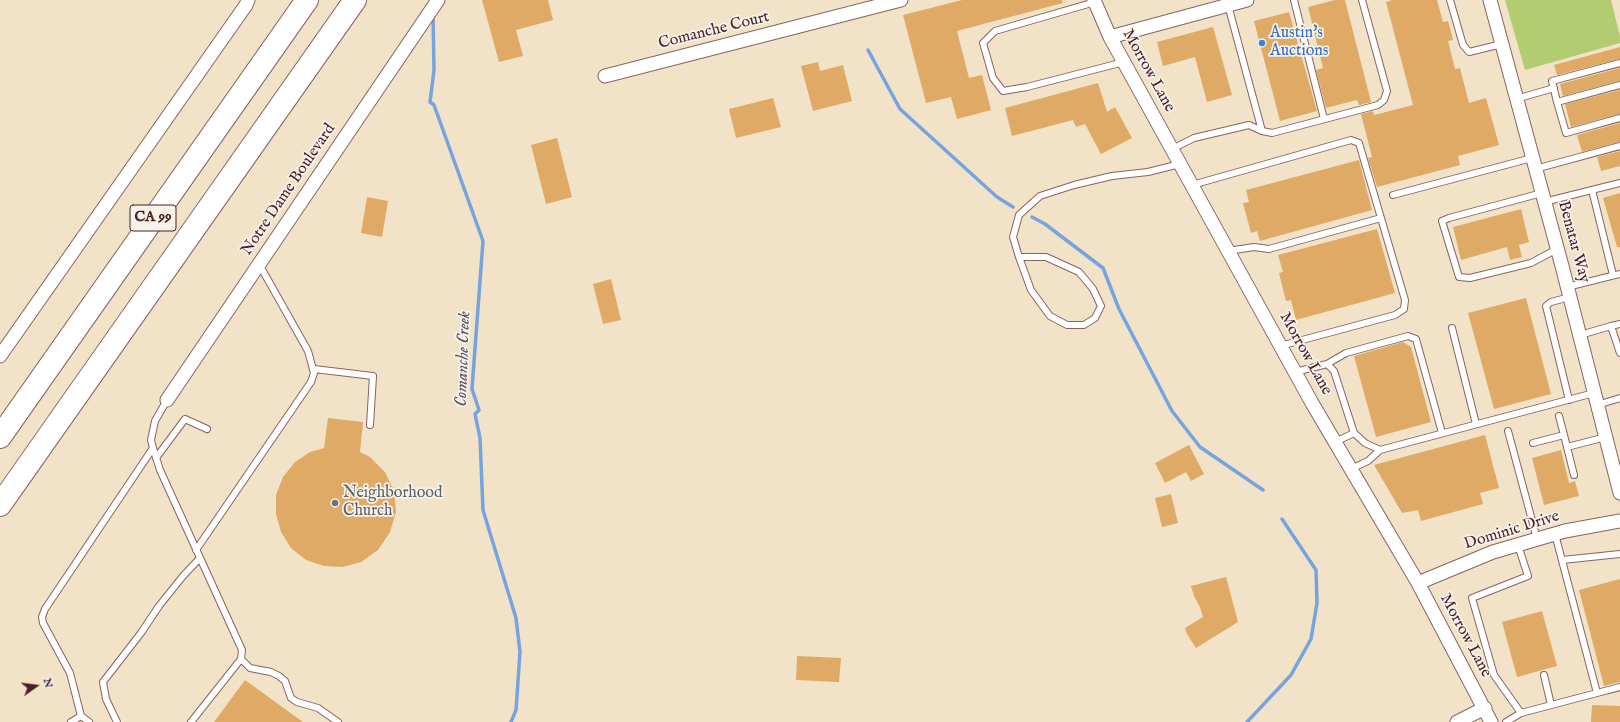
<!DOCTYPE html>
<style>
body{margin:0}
#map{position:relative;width:1620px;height:722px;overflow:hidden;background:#f2e3c8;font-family:"IM FELL English",serif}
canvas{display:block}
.north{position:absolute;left:16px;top:666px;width:40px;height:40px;-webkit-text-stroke:3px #f7f3e8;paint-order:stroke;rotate:76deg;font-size:11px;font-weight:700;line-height:16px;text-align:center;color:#4a1f2b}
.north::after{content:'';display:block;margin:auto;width:14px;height:18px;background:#4a1f2b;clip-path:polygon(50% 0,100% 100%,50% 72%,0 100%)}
</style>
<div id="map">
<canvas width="1620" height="722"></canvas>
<div class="north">N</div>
</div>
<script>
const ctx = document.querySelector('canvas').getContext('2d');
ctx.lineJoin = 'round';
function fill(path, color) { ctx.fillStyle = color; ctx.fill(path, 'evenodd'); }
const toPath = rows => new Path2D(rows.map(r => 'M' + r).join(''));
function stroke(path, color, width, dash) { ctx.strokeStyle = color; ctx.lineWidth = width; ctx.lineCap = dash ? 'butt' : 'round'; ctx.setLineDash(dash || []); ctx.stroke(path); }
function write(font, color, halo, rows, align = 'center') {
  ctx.font = font + ' "IM FELL English",serif'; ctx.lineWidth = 3.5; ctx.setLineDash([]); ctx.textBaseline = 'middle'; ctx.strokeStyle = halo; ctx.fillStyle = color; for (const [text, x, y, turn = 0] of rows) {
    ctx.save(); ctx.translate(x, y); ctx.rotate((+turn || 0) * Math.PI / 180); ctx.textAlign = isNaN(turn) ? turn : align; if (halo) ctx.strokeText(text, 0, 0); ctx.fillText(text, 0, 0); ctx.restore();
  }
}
const green = toPath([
 [1505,0,1611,0,1620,36,1620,43,1525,70]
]);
const stream = toPath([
 [433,15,434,70,430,102,434,105,483,241,472,389,479,410,475,414,480,438,483,510,516,618,520,652,516,710,511,722],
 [868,50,900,109,997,197,1013,207],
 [1032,217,1045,224,1103,268,1119,309,1172,411,1200,447,1263,490],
 [1247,722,1291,675,1311,639,1317,603,1316,570,1282,519]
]);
const building = toPath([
 [482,0,548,0,553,20,516,30,523,56,499,62],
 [962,0,1062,0,1063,3,957,31,969,78,982,75,991,110,957,119,951,97,926,103,903,15],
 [1335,0,1345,0,1371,102,1359,105,1357,100,1326,108,1316,70,1323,68,1308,7],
 [1392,0,1437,0,1443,22,1448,21,1453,40,1448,41,1455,69,1460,68,1469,103,1486,98,1499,145,1458,156,1460,165,1377,187,1368,158,1372,157,1361,114,1373,111,1374,115,1413,105,1386,2],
 [1289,12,1317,111,1280,121,1254,21],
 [1213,27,1232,95,1207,102,1195,57,1163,66,1157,42],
 [1620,47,1620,59,1557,75,1554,65],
 [818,62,820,71,843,65,852,101,813,111,801,66],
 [1620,68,1620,81,1563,96,1560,84],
 [1098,83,1107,112,1115,107,1132,138,1101,154,1085,124,1076,127,1073,120,1012,136,1005,108],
 [1620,90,1620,114,1571,127,1565,104],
 [773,98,781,127,736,138,729,109],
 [1620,123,1620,142,1582,152,1577,135],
 [557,138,572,197,546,204,531,145],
 [1620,151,1620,166,1601,171,1597,157],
 [1359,160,1372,210,1260,241,1257,231,1251,233,1243,203,1249,202,1246,190],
 [1620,193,1620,247,1617,247,1603,198],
 [367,197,388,201,382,237,361,233],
 [1521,209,1529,242,1519,245,1522,257,1510,260,1507,247,1461,260,1453,227],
 [1377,229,1395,293,1296,320,1291,300,1286,301,1279,273,1283,272,1278,255],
 [611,279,621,320,603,324,593,284],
 [1526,298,1551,394,1494,409,1468,313],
 [1403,342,1411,347,1431,422,1376,437,1354,356],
 [328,418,363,422,360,452,370,457,385,472,394,491,396,512,390,532,378,550,361,562,343,567,324,566,306,560,291,548,281,532,276,514,276,495,283,477,295,462,310,452,324,448],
 [1485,435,1499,488,1480,493,1483,504,1421,521,1418,510,1402,513,1374,465],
 [1189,445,1204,474,1191,481,1186,472,1165,483,1155,463],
 [1561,450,1569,483,1575,481,1579,496,1544,505,1532,458],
 [1171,494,1178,523,1162,527,1155,498],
 [1226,577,1238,622,1196,648,1187,634,1185,628,1203,617,1200,607,1194,596,1191,586],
 [1620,579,1620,682,1604,686,1579,590],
 [1542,611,1557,666,1517,677,1502,622],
 [797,656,841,658,839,682,796,680],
 [245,680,303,722,214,722],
 [1592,705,1620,706,1620,722,1591,722]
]);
const lane = toPath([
 [1294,0,1324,119],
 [1450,0,1463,45,1469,52,1502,44],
 [1095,2,995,31,983,43,993,78,1003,91,1027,87,1124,62],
 [1228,5,1262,131],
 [1620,63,1552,81,1557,102,1620,85],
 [1516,99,1554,88],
 [1557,102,1566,133,1620,118],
 [1172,149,1194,138,1249,125,1262,131,1272,133,1378,105,1384,100,1387,91,1362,0],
 [1535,169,1620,146],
 [1192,185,1351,140,1359,143,1405,300,1404,309,1395,315,1280,346],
 [1592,190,1613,275],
 [1542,193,1449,218,1442,221,1459,277,1470,278,1531,263,1557,249],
 [1393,195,1532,158],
 [1544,202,1620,183],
 [1228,251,1254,247,1269,249,1381,218],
 [1019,257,1046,257,1079,272,1093,289,1101,306,1095,318,1084,325,1067,325,1050,316,1031,290,1019,257,1013,237,1019,215,1040,196,1074,185,1112,176,1148,172,1180,164],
 [1567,287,1620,274],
 [1611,326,1620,324],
 [1452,328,1476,424],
 [1580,335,1611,326,1620,353],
 [1327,364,1346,353,1408,336,1416,339,1442,433],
 [314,369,373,376,370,425],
 [1295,372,1327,364,1334,371,1354,433,1335,442],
 [167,400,155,421,151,440,153,448,160,470,242,650,241,659,191,722],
 [1569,400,1546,306,1551,302,1570,297],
 [1597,405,1620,398],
 [1508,431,1537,539],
 [1354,433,1365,443,1380,450,1594,393],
 [1564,435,1567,447,1606,437],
 [1533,443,1564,435,1559,416],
 [1567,447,1574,475],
 [156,458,185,419,207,429],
 [1351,469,1368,461,1380,450],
 [196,550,311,382,314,373,308,351,259,264],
 [1562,560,1620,554],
 [241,659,250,668,271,672,279,676,285,681,291,698,297,702,318,708,338,722],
 [1544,675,1551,705],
 [1597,693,1620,687],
 [1521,713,1597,693,1555,534],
 [71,722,81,716],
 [89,722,81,716,70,673,43,623,42,617,45,609,153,448],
 [117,722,106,699,103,682,141,633,159,606,183,576,200,558],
 [1506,722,1521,713,1494,675,1472,598,1528,576,1518,545]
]);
const street = toPath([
 [1094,0,1110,37,1312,403,1418,583,1491,722],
 [1490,0,1562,266,1620,493],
 [1110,37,1247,0],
 [605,76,901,0],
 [0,356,246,5,248,0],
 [167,400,438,0],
 [1418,583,1493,552,1565,531,1620,521],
 [1457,722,1485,708]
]);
const highway = toPath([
 [0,437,307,0],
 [0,505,355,0]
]);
const markers = [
 [1262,43,4,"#3f7fe0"],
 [335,503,4,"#6b7280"]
];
const shields = [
 [153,218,46]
];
const shieldNames = [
 ["CA 99",153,218]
];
const streetNames = [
 ["Comanche Court",714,31,-14],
 ["Morrow Lane",1148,71,61],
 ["Notre Dame Boulevard",289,190,-56],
 ["Benatar Way",1573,242,75],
 ["Morrow Lane",1305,354,61],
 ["Dominic Drive",1512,531,-17],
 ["Morrow Lane",1465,636,62]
];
const shopNames = [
 ["Austin's",1270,34],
 ["Auctions",1270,52]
];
const worshipNames = [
 ["Neighborhood",343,494],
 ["Church",343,512]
];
const waterNames = [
 ["Comanche Creek",464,359,-88]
];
fill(green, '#b4cc71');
stroke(stream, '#76a4df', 3.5);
fill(building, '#dfaa65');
stroke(lane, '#856462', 8);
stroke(street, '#856462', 15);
stroke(highway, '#856462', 24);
stroke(lane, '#fff', 6);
stroke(street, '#fff', 13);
stroke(highway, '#fff', 22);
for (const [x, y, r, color] of markers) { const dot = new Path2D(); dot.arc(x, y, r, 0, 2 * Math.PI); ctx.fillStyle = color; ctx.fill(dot); stroke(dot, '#f7f3e8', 1.5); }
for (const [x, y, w] of shields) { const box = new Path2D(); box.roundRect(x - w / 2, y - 13, w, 26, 3); ctx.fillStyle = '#f7f3e8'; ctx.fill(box); stroke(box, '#4a1f2b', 1); }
write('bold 15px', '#4a1f2b', null, shieldNames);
write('16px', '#4a1f2b', '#f7f3e8', streetNames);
write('16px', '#366cbe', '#f7f3e8', shopNames, 'left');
write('16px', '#5b616d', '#f7f3e8', worshipNames, 'left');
write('italic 17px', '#594e6a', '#f7f3e8', waterNames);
</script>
